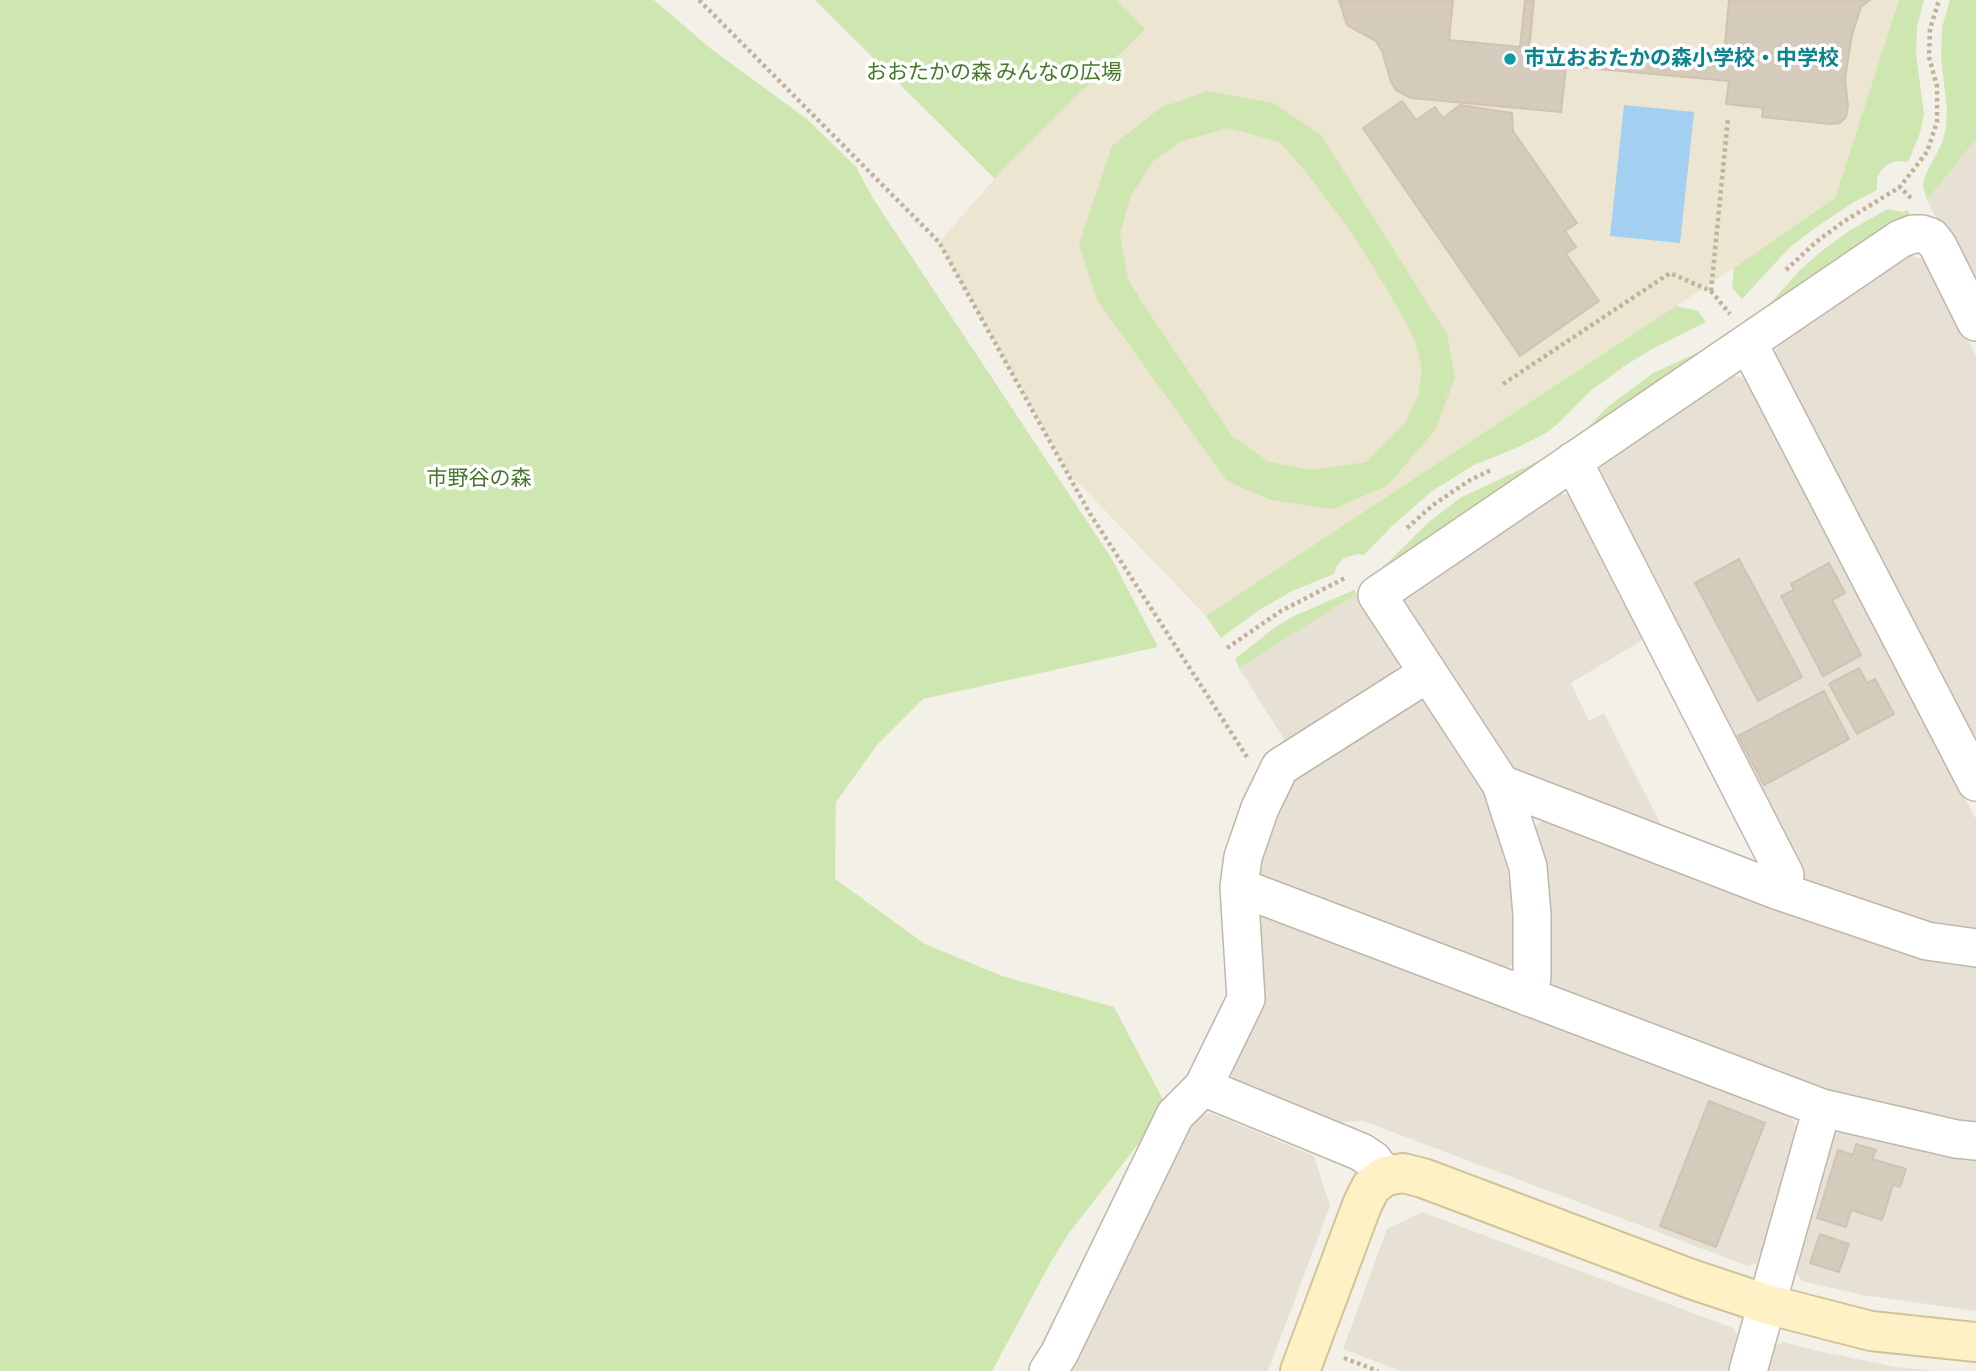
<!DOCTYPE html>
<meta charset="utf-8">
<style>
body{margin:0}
canvas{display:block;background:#f3f0e7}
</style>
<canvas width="1976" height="1371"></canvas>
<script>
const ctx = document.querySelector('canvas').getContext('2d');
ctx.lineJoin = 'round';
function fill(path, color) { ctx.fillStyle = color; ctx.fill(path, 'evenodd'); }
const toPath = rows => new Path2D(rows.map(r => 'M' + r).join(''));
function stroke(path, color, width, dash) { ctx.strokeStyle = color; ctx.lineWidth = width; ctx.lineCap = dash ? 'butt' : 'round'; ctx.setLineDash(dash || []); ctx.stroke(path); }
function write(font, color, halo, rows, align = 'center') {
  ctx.font = font + ' Manrope,"Noto Sans JP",sans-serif'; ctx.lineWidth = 7; ctx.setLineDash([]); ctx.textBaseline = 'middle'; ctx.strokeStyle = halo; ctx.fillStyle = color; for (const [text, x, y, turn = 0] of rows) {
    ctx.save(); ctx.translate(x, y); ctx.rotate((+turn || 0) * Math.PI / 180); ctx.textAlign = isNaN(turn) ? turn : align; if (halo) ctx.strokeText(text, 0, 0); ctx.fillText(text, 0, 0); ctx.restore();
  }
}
const residential = toPath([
 [1976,139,1976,294,1927,200],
 [1906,253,1928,262,1976,356,1976,750,1773,357,1779,343],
 [1732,375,1749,380,1976,819,1976,933,1899,918,1807,882,1598,477,1602,460],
 [1551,492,1570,495,1644,639,1571,683,1589,721,1604,713,1665,833,1518,777,1402,611,1407,588],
 [1357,594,1400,656,1396,673,1287,744,1239,668],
 [1414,698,1430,702,1486,793,1503,843,1514,913,1515,963,1501,971,1259,880,1251,865,1291,779],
 [1543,819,1976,963,1976,1122,1932,1117,1792,1083,1554,992,1547,979,1532,831],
 [1265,913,1790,1116,1799,1130,1762,1261,1748,1266,1363,1121,1324,1123,1239,1091,1231,1073,1255,1012,1251,923],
 [1211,1113,1314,1156,1330,1206,1268,1371,1065,1371,1175,1144,1194,1119],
 [1842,1130,1976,1154,1976,1311,1862,1295,1802,1281,1794,1268,1832,1136],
 [1422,1212,1733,1328,1741,1342,1733,1371,1401,1371,1343,1349,1387,1229],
 [1783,1342,1818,1351,1896,1367,1934,1371,1764,1371,1770,1349]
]);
const education = toPath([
 [1117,0,1899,0,1835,198,1734,268,1206,616,1068,472,939,242,1005,167,1144,29]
]);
const green = toPath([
 [0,0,654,0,710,48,807,119,856,167,874,200,1112,559,1158,647,923,699,877,745,836,802,835,879,925,944,1002,976,1114,1007,1167,1107,1069,1233,1051,1262,992,1371,0,1371],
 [815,0,1117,0,1145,29,1005,167,995,179],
 [1899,0,1924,0,1917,27,1916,54,1924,114,1920,133,1908,162,1896,161,1888,164,1881,170,1877,179,1877,190,1854,202,1818,226,1790,247,1742,299,1732,288,1734,268,1835,198],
 [1950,0,1976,0,1976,139,1927,200,1923,186,1925,176,1942,143,1946,127,1947,109,1941,57,1942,27],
 [1208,91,1273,103,1321,135,1447,334,1455,378,1435,430,1387,486,1333,509,1271,500,1227,481,1097,300,1079,244,1112,146,1160,108],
 [1228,128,1280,142,1310,177,1349,229,1390,294,1415,340,1422,370,1418,396,1404,425,1366,462,1313,470,1269,462,1232,436,1143,304,1128,279,1120,234,1130,198,1152,162,1182,141],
 [1888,209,1902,212,1907,210,1911,216,1758,317,1801,269,1823,250,1850,230],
 [1676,306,1698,311,1706,322,1652,349,1623,367,1589,392,1560,422,1546,433,1519,447,1474,465,1432,491,1391,527,1364,555,1357,554,1344,558,1337,565,1334,574,1292,591,1259,610,1221,638,1206,616],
 [1726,340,1580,436,1606,408,1653,373],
 [1547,457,1381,576,1378,572,1429,522,1460,498],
 [1354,590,1357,594,1239,668,1235,659,1274,628,1292,617]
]);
const water = toPath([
 [1624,105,1694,112,1680,243,1610,236]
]);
const building = toPath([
 [1339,0,1453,0,1449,40,1520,47,1525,0,1534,0,1529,49,1723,67,1729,0,1870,0,1861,7,1852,35,1845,78,1848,107,1846,117,1840,123,1831,124,1762,117,1763,108,1726,104,1729,81,1566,66,1561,112,1411,98,1396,90,1391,82,1382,51,1376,41,1347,25,1339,0],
 [1402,101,1416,120,1435,107,1443,118,1460,105,1512,113,1513,131,1577,223,1565,231,1576,247,1566,254,1599,301,1520,356,1363,128,1402,101],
 [1739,559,1802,677,1758,701,1695,583,1739,559],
 [1829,563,1845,593,1832,600,1861,655,1823,676,1781,596,1794,590,1791,584,1829,563],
 [1859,668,1867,683,1875,679,1894,714,1857,734,1829,684,1859,668],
 [1824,691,1849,739,1764,785,1738,736,1824,691],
 [1709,1101,1765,1123,1716,1247,1660,1226,1709,1101],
 [1856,1144,1876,1150,1872,1159,1906,1169,1900,1187,1893,1185,1882,1220,1851,1210,1846,1227,1817,1218,1838,1150,1853,1155,1856,1144],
 [1820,1234,1849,1244,1839,1272,1810,1263,1820,1234]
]);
const path = toPath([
 [699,0,939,242,1089,512,1247,757],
 [1911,198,1900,187,1927,152,1937,122,1937,86,1929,57,1930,29,1939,0],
 [1786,270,1816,242,1843,222,1900,187],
 [1711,291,1728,118],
 [1503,384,1670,273,1711,291,1730,314],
 [1407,528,1433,505,1470,480,1491,470],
 [1227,648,1281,611,1345,578],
 [1344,1358,1378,1371]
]);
const street = toPath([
 [1748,343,1976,782],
 [1573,461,1785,875,1779,891],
 [1501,784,1779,891,1927,941,1976,948],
 [1239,887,1243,857,1260,808,1280,767,1428,673],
 [1528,997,1532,977,1532,915,1528,867,1501,784,1377,595,1900,239,1913,234,1922,234,1931,237,1938,246,1976,322],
 [1203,1087,1246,999,1239,887,1822,1108,1748,1371],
 [1822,1108,1956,1139,1976,1141],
 [1048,1371,1059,1354,1175,1115,1203,1087,1361,1152,1373,1160,1385,1176]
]);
const secondary = toPath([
 [1300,1371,1362,1205,1371,1187,1385,1176,1403,1173,1423,1178,1691,1279,1766,1304,1871,1331,1976,1342]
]);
const markers = [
 [1510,59,7,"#0f9aa8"]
];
const cultureNames = [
 ["市立おおたかの森小学校・中学校",1524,59]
];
const parkNames = [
 ["おおたかの森 みんなの広場",994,73],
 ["市野谷の森",479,479]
];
fill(residential, '#e7e1d5');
fill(education, '#ece5d1');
fill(green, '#cee7b0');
fill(water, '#a3d0f0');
fill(building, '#d5cbbc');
stroke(building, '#d0c3af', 2);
stroke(street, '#bfb7a9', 40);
stroke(secondary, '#d3c497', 42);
stroke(path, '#c0b39b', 4.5, [3.5, 3.5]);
stroke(street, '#fff', 37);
stroke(secondary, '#fef1c6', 38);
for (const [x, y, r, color] of markers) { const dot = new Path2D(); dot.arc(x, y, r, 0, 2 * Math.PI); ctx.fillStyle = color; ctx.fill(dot); stroke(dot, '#fff', 2.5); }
write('bold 21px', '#0d838f', '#fff', cultureNames, 'left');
write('21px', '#477829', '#fff', parkNames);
</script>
